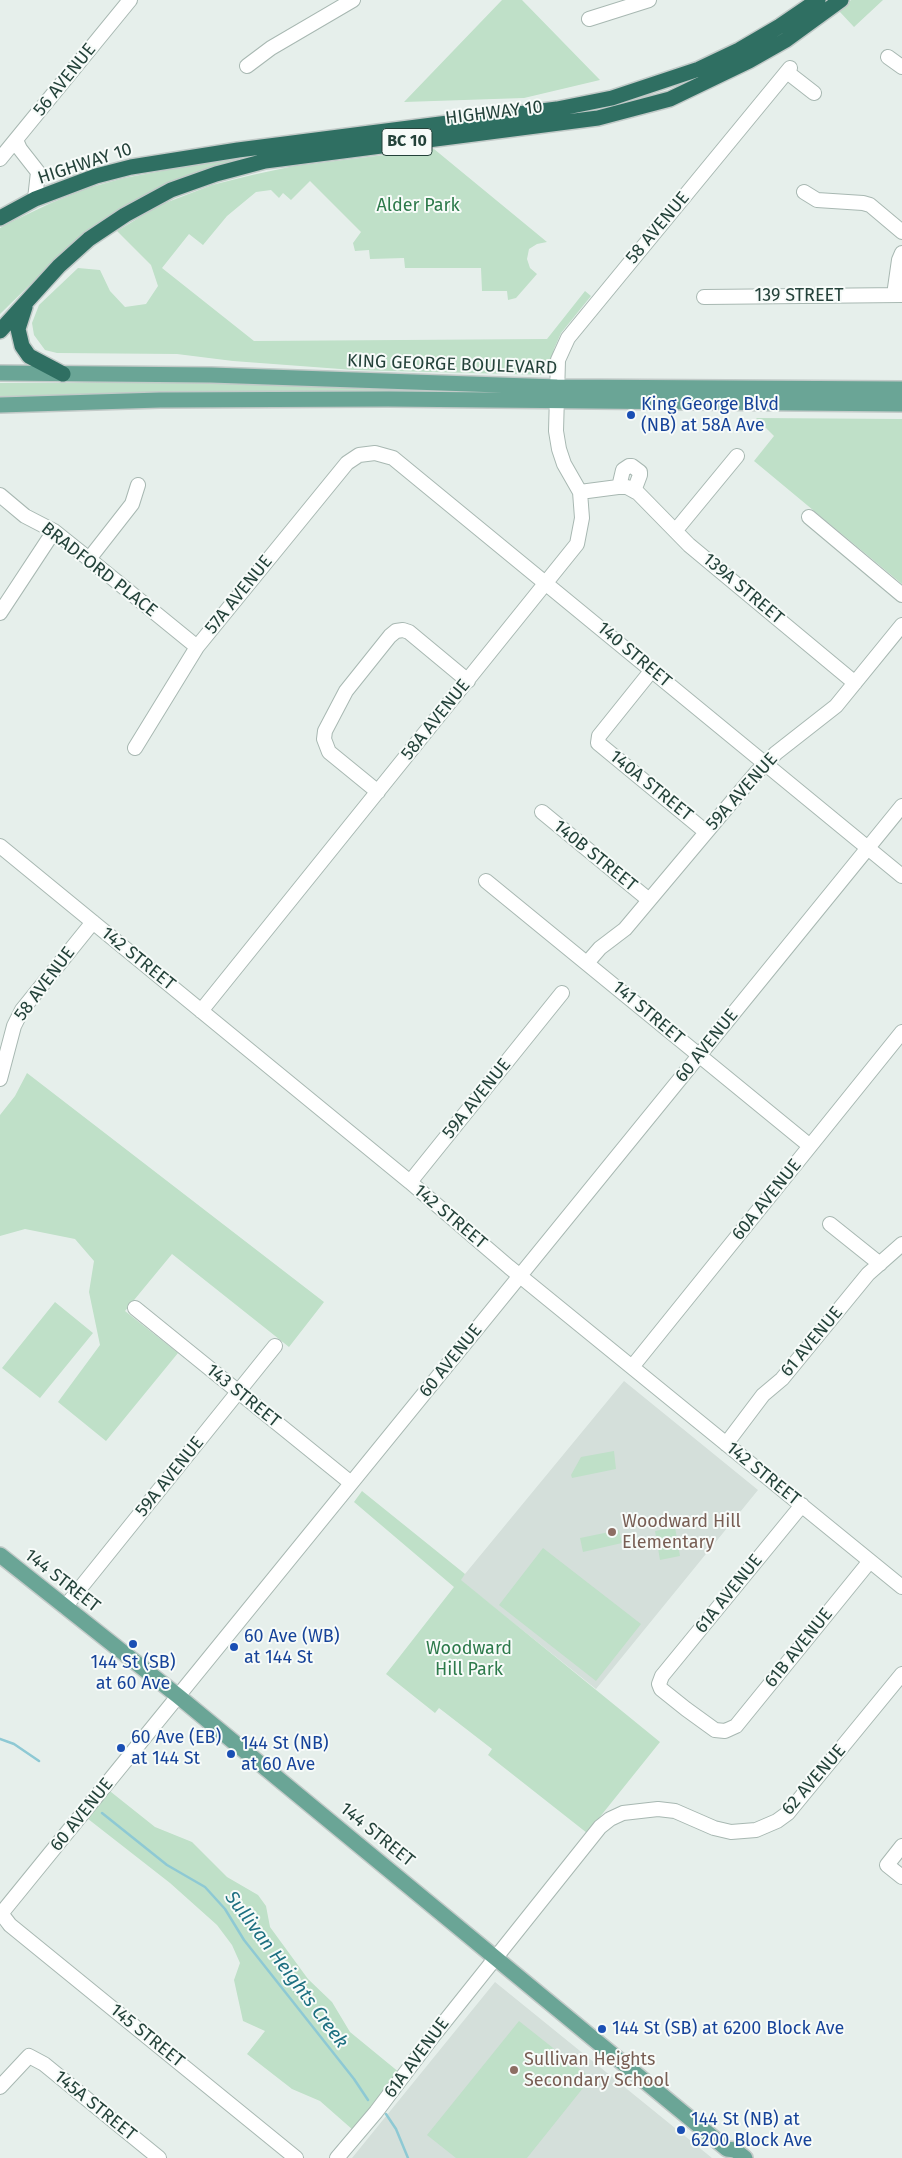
<!DOCTYPE html>
<style>
body{margin:0}
canvas{display:block;background:#e6efeb}
</style>
<canvas width="902" height="2158"></canvas>
<script>
const ctx = document.querySelector('canvas').getContext('2d');
ctx.lineJoin = 'round';
function fill(path, color) { ctx.fillStyle = color; ctx.fill(path, 'evenodd'); }
const toPath = rows => new Path2D(rows.map(r => 'M' + r).join(''));
function stroke(path, color, width, dash) { ctx.strokeStyle = color; ctx.lineWidth = width; ctx.lineCap = dash ? 'butt' : 'round'; ctx.setLineDash(dash || []); ctx.stroke(path); }
function write(font, color, halo, rows, align = 'center') {
  ctx.font = font + ' "Fira Sans",sans-serif'; ctx.lineWidth = 4; ctx.setLineDash([]); ctx.textBaseline = 'middle'; ctx.strokeStyle = halo; ctx.fillStyle = color; for (const [text, x, y, turn = 0] of rows) {
    ctx.save(); ctx.translate(x, y); ctx.rotate((+turn || 0) * Math.PI / 180); ctx.textAlign = isNaN(turn) ? turn : align; if (halo) ctx.strokeText(text, 0, 0); ctx.fillText(text, 0, 0); ctx.restore();
  }
}
const built = toPath([
 [624,1381,758,1490,596,1689,460,1580],
 [495,1982,712,2158,352,2158]
]);
const green = toPath([
 [502,0,522,0,600,80,524,98,404,102],
 [851,0,883,0,854,27,839,11],
 [434,149,547,242,537,244,529,249,527,259,530,268,537,274,516,298,508,300,507,291,482,291,481,268,405,268,404,258,370,259,369,250,355,251,353,243,361,232,310,181,291,200,283,193,279,198,271,190,256,192,227,216,203,245,189,234,162,268,254,341,547,339,585,291,591,296,561,333,554,349,549,375,354,370,233,361,177,354,57,353,45,350,34,335,32,323,39,305,78,268,100,270,110,291,125,307,146,304,158,286,151,265,117,231,160,205,212,185,252,175,294,166],
 [290,150,231,162,192,175,122,208,96,225,49,266,0,314,0,228,11,222,51,203,88,188,124,178,210,162],
 [155,380,433,386,431,395,0,398,0,383,71,383],
 [756,418,902,419,902,584,754,461,774,436],
 [27,1073,324,1302,289,1347,172,1254,125,1311,178,1353,106,1441,58,1402,100,1345,89,1292,94,1261,75,1239,25,1229,0,1236,0,1115,15,1096],
 [55,1302,93,1333,40,1398,2,1368],
 [614,1451,616,1469,572,1478,571,1475,581,1457],
 [362,1491,465,1574,461,1580,660,1742,587,1833,488,1755,492,1749,439,1708,435,1713,386,1674,454,1587,354,1502],
 [675,1527,680,1556,660,1560,655,1531],
 [619,1530,622,1543,583,1552,580,1538],
 [543,1548,641,1624,596,1681,499,1605],
 [106,1788,155,1827,192,1842,227,1877,258,1895,266,1906,270,1927,308,1979,332,2002,350,2032,400,2073,353,2130,320,2101,292,2089,247,2054,265,2031,243,2021,234,1980,240,1963,232,1945,217,1925,170,1883,83,1815],
 [519,2021,591,2078,527,2158,456,2158,427,2135]
]);
const stream = toPath([
 [0,1739,14,1744,39,1761],
 [102,1813,167,1865,205,1887,225,1909,244,1940,354,2079,368,2100],
 [386,2114,396,2129,408,2158]
]);
const minor = toPath([
 [589,19,649,0],
 [888,57,902,67],
 [247,66,271,48,353,0],
 [787,72,814,93],
 [16,140,20,149,38,172,35,199],
 [0,159,130,0],
 [804,192,817,200,863,203,870,205,902,232],
 [894,295,899,260,902,253],
 [704,297,902,295],
 [619,487,623,470,629,466,632,466,640,472,640,475,634,491],
 [580,492,618,487,627,487,638,493,689,545,855,683],
 [0,495,25,516,54,531,89,559,197,647],
 [809,517,902,595],
 [676,530,737,456],
 [89,559,132,504,138,485],
 [0,613,54,531],
 [652,670,599,736,598,743,706,832],
 [135,748,197,647,347,463,359,455,375,453,393,458,902,876],
 [378,792,329,752,324,739,325,731,346,691,390,636,396,631,403,630,409,632,468,681],
 [542,812,649,900],
 [0,846,410,1182,509,1267,902,1587],
 [486,881,810,1146],
 [587,963,600,948,625,929,756,773,776,753,836,706,902,625],
 [201,1011,577,544,582,518,580,492,564,464,559,449,556,431,558,360,568,338,790,68],
 [0,1079,14,1026,22,1010,93,922],
 [410,1182,562,993],
 [830,1224,880,1264],
 [135,1308,351,1483],
 [632,1367,902,1032],
 [726,1444,763,1395,782,1379,868,1274,902,1244],
 [802,1505,662,1676,659,1684,661,1689,686,1709,715,1730,725,1731,736,1726,870,1561],
 [65,1607,275,1346],
 [902,1846,887,1865,902,1877],
 [0,1912,10,1925,296,2158],
 [0,1915,902,806],
 [0,2087,29,2056,44,2064,159,2158],
 [337,2158,376,2112,434,2035,600,1827,610,1819,623,1813,658,1809,675,1811,714,1828,731,1832,756,1830,777,1821,788,1813,902,1674]
]);
const major = toPath([
 [0,373,211,375,557,387,902,389],
 [0,405,160,400,388,399,902,404],
 [0,1555,178,1696,727,2149,735,2150,745,2158]
]);
const highway = toPath([
 [0,218,35,199,96,176,131,167,238,150,557,109,612,98,699,69,739,50,780,26,818,0],
 [25,307,18,329,22,346,29,356,63,374],
 [0,331,59,266,89,239,125,215,171,190,216,174,265,161,598,118,670,99,749,61,786,40,841,0]
]);
const markers = [
 [631,415,5,"#1a4fb4"],
 [612,1532,5,"#8d6e63"],
 [133,1644,5,"#1a4fb4"],
 [234,1647,5,"#1a4fb4"],
 [121,1748,5,"#1a4fb4"],
 [231,1754,5,"#1a4fb4"],
 [602,2029,5,"#1a4fb4"],
 [514,2070,5,"#8d6e63"],
 [681,2130,5,"#1a4fb4"]
];
const shields = [
 [407,142,50]
];
const shieldNames = [
 ["BC 10",407,142]
];
const streetNames = [
 ["56 AVENUE",65,80,-51],
 ["HIGHWAY 10",494,113,-7],
 ["HIGHWAY 10",85,164,-18],
 ["58 AVENUE",658,228,-50],
 ["139 STREET",799,296],
 ["KING GEORGE BOULEVARD",452,365,2],
 ["BRADFORD PLACE",99,570,38],
 ["139A STREET",743,589,40],
 ["57A AVENUE",239,595,-51],
 ["140 STREET",634,655,40],
 ["58A AVENUE",436,720,-51],
 ["140A STREET",651,786,39],
 ["59A AVENUE",742,792,-48],
 ["140B STREET",595,856,39],
 ["142 STREET",138,959,39],
 ["58 AVENUE",45,984,-53],
 ["141 STREET",648,1013,40],
 ["60 AVENUE",707,1046,-51],
 ["59A AVENUE",477,1099,-51],
 ["60A AVENUE",767,1200,-51],
 ["142 STREET",450,1217,40],
 ["61 AVENUE",812,1342,-50],
 ["60 AVENUE",451,1361,-51],
 ["143 STREET",243,1396,39],
 ["142 STREET",763,1474,39],
 ["59A AVENUE",170,1477,-51],
 ["144 STREET",62,1581,38],
 ["61A AVENUE",729,1594,-51],
 ["61B AVENUE",799,1648,-51],
 ["62 AVENUE",814,1780,-49],
 ["60 AVENUE",82,1815,-51],
 ["144 STREET",377,1835,39],
 ["145 STREET",147,2036,39],
 ["61A AVENUE",417,2058,-53],
 ["145A STREET",95,2106,39]
];
const parkNames = [
 ["Alder Park",418,206],
 ["Woodward",469,1649],
 ["Hill Park",469,1670]
];
const transitNames = [
 ["King George Blvd",641,405],
 ["(NB) at 58A Ave",641,426],
 ["60 Ave (WB)",244,1637],
 ["at 144 St",244,1658],
 ["144 St (SB)",133,1663,"center"],
 ["at 60 Ave",133,1684,"center"],
 ["60 Ave (EB)",131,1738],
 ["at 144 St",131,1759],
 ["144 St (NB)",241,1744],
 ["at 60 Ave",241,1765],
 ["144 St (SB) at 6200 Block Ave",612,2029],
 ["144 St (NB) at",691,2120],
 ["6200 Block Ave",691,2141]
];
const educationNames = [
 ["Woodward Hill",622,1522],
 ["Elementary",622,1543],
 ["Sullivan Heights",524,2060],
 ["Secondary School",524,2081]
];
const waterNames = [
 ["Sullivan Heights Creek",286,1970,53]
];
fill(built, '#d4dfda');
fill(green, '#bfe0c8');
stroke(stream, '#8ec9d4', 2.5);
stroke(minor, '#a8b8b2', 16);
stroke(major, '#c2cac8', 18);
stroke(highway, '#c2cac8', 18);
stroke(minor, '#fff', 14);
stroke(major, '#6aa596', 15);
stroke(highway, '#2f6f62', 15);
for (const [x, y, r, color] of markers) { const dot = new Path2D(); dot.arc(x, y, r, 0, 2 * Math.PI); ctx.fillStyle = color; ctx.fill(dot); stroke(dot, '#f7fbf9', 2); }
for (const [x, y, w] of shields) { const box = new Path2D(); box.roundRect(x - w / 2, y - 13.5, w, 27, 4); ctx.fillStyle = '#f7fbf9'; ctx.fill(box); stroke(box, '#24423a', 1); }
write('bold 16px', '#24423a', null, shieldNames);
write('18px', '#24423a', '#f7fbf9', streetNames);
write('18px', '#2d7a4b', '#f7fbf9', parkNames);
write('18px', '#164399', '#f7fbf9', transitNames, 'left');
write('18px', '#785e54', '#f7fbf9', educationNames, 'left');
write('italic 19px', '#1c6f80', '#f7fbf9', waterNames);
</script>
